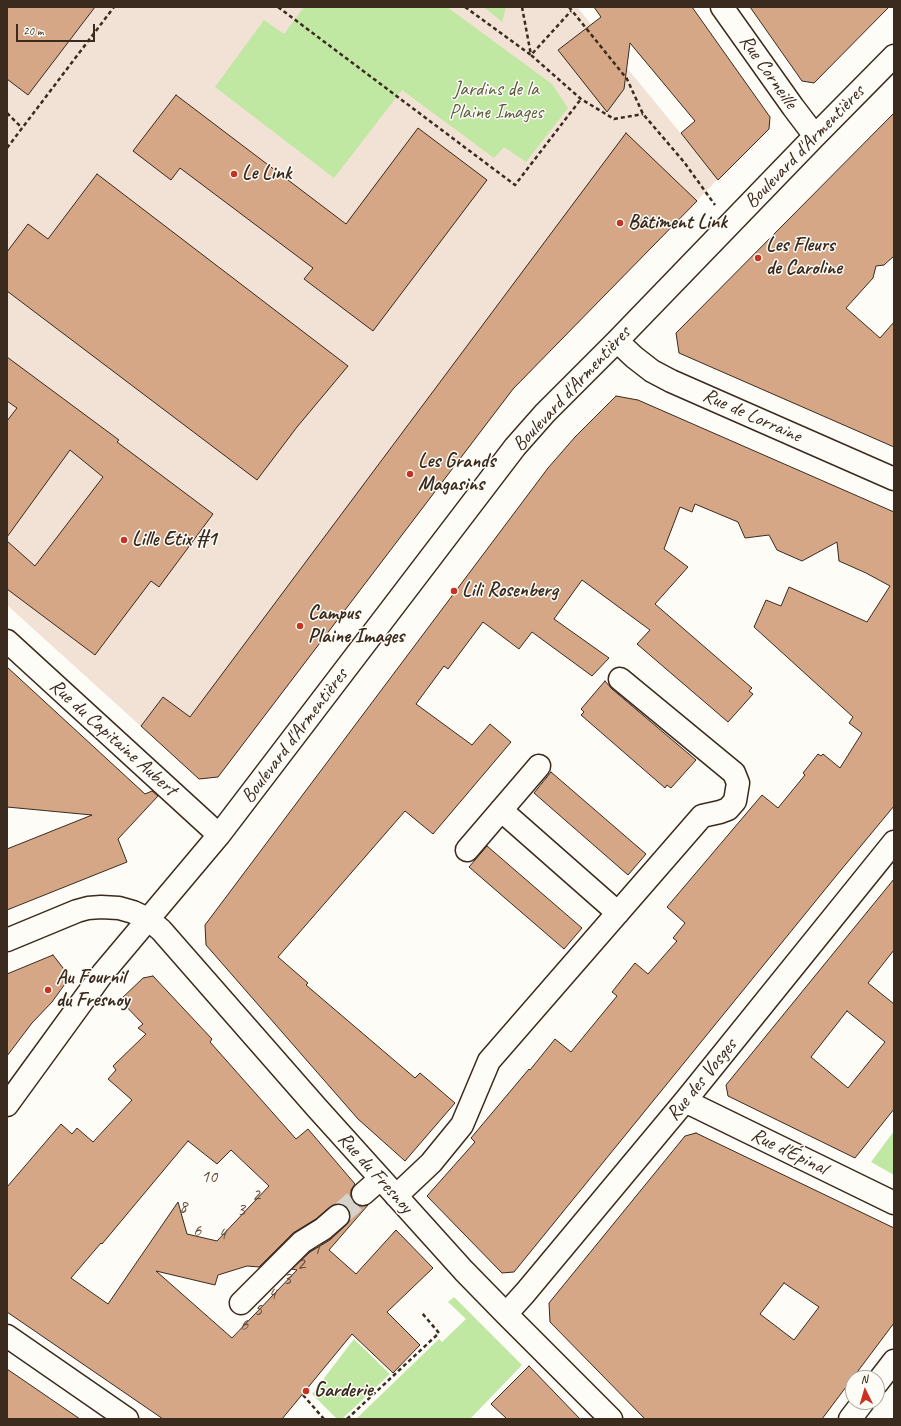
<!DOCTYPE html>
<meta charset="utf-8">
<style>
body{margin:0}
#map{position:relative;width:901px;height:1426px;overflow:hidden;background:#fdfcf7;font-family:Caveat,sans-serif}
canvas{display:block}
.frame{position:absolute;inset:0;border:8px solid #3b2a1e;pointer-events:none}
.north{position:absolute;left:845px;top:1370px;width:40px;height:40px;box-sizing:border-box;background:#fdfcf7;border:1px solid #afa8a0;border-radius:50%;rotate:355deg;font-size:11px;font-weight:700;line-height:16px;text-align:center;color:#3b2a1e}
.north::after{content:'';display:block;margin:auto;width:14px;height:18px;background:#c8321e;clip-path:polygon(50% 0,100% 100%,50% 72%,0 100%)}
.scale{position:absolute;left:16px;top:24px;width:79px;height:18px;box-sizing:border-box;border:2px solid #3b2a1e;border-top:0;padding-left:5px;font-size:12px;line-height:14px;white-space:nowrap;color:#3b2a1e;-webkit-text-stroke:3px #fdfcf7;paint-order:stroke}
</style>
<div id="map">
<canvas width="901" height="1426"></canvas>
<div class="frame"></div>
<div class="north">N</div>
<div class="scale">20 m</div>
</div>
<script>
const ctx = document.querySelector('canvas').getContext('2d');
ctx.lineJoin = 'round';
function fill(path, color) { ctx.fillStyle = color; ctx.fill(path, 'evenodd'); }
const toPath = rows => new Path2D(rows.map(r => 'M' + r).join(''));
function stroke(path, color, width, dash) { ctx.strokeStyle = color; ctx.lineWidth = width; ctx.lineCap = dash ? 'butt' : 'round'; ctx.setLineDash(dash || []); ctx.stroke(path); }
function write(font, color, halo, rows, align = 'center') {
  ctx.font = font + ' Caveat,sans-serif'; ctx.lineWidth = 3; ctx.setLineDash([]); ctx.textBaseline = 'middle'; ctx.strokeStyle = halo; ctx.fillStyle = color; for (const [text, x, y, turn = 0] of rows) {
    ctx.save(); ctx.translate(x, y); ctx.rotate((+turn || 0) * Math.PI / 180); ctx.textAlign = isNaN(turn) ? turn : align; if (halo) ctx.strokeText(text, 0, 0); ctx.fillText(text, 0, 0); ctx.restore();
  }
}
const built = toPath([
 [7,7,577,7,718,179,513,389,218,777,199,779,7,605]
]);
const green = toPath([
 [304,7,447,7,552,84,568,108,526,162,504,147,494,158,402,90,334,178,215,87,264,20,284,34],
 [484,7,506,7,502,22],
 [894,1131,894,1175,871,1162],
 [454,1297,522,1365,470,1419,356,1419,439,1339,442,1342,466,1319,448,1302],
 [354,1339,390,1374,342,1419,337,1419,312,1394]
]);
const building = toPath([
 [7,7,95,7,28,95,7,79,7,7],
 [594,7,692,7,770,117,769,129,718,180,681,133,695,121,630,43,624,89,607,112,558,50,601,17,594,7],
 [750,7,889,7,814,83,802,81,750,7],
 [176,95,346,224,418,128,487,180,373,331,304,279,313,268,180,168,171,180,133,151,176,95],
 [894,113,894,256,884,265,876,266,873,278,846,308,880,338,894,322,894,447,679,353,676,333,894,113],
 [626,133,697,201,513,389,218,777,199,779,141,726,163,697,190,717,626,133],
 [97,174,348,366,297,427,257,480,7,291,7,252,28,224,48,239,97,174],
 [7,357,119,440,117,442,213,514,159,587,151,581,95,655,7,589,7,541,35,566,103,477,70,450,7,537,7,421,17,408,7,401,7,357],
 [616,396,638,400,894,512,894,806,836,876,514,1272,502,1273,427,1196,475,1142,471,1138,529,1069,530,1070,555,1039,571,1052,617,996,612,992,635,963,648,974,677,941,673,938,685,923,667,907,762,795,778,808,805,775,803,773,818,754,821,756,823,754,840,768,862,733,849,723,853,717,754,627,766,600,781,606,789,587,867,622,890,586,866,573,839,561,837,542,802,561,777,550,769,535,745,538,738,522,695,504,692,512,680,507,664,549,688,567,655,604,752,688,749,691,753,694,728,722,637,644,650,630,582,580,554,619,609,658,592,676,532,632,519,649,483,622,448,669,444,666,416,704,472,745,490,724,511,742,433,834,405,811,278,957,308,983,306,985,415,1078,420,1073,455,1103,405,1161,358,1119,206,945,205,925,548,468,575,437,616,396],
 [7,667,145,794,152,791,158,796,118,839,127,862,7,910,7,849,92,815,7,807,7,667],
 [605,681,612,689,696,760,671,788,667,785,665,788,581,715,584,712,581,709,605,681],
 [551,772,646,854,628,875,534,793,551,772],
 [487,846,582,928,564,949,469,867,487,846],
 [894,879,894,950,868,983,894,1004,894,1109,855,1158,728,1096,726,1085,894,879],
 [847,1011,885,1042,848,1088,811,1057,847,1011],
 [53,955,70,977,52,1002,32,1023,7,1056,7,974,53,955],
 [153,976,212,1039,210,1042,296,1139,308,1129,355,1184,351,1190,351,1197,353,1202,359,1206,368,1205,329,1250,356,1274,396,1230,433,1268,387,1312,420,1345,393,1373,352,1334,282,1419,163,1419,7,1312,7,1187,61,1124,72,1134,77,1128,93,1142,132,1100,108,1079,116,1070,113,1066,146,1034,138,1028,143,1024,120,1000,143,978,153,976],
 [188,1141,217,1164,231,1150,269,1186,217,1241,187,1234,178,1202,108,1304,71,1278,101,1243,102,1244,188,1141],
 [336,1204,342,1204,347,1208,350,1213,350,1220,346,1225,330,1240,310,1252,292,1269,297,1270,232,1338,156,1271,215,1285,218,1275,247,1266,259,1267,293,1233,316,1219,330,1207,336,1204],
 [696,1133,894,1228,894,1323,822,1419,645,1419,550,1322,549,1303,685,1136,696,1133],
 [784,1283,819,1307,794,1340,760,1314,784,1283],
 [529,1366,556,1394,580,1419,507,1419,491,1404,529,1366],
 [7,1369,26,1382,80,1419,7,1419,7,1369]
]);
const minorTunnel = toPath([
 [338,1216,363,1194]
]);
const path = toPath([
 [278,7,515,185,581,99],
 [465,7,531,55,571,11],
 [522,7,531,55,581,99,614,119,643,114],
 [569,7,627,79,643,114,684,162,715,205],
 [7,113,22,128],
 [7,148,114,7],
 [303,1395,324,1419],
 [347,1419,439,1333,422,1313]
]);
const minor = toPath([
 [722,7,793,107,815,136],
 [617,341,634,357,652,371,671,381,894,479],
 [7,641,219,835],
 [501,810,618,913],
 [467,850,539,766],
 [7,940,77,911,88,908,101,907,119,908,133,912,148,919,161,930,317,1108,464,1271,506,1314,611,1419],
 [685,1101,894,1203],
 [7,1105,103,973,219,835,515,447,545,413,617,341,815,136,894,56],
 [363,1194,380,1179],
 [396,1196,431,1163,462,1125,489,1061,702,816,720,812,728,809,735,801,738,783,734,773,620,679],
 [241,1303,302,1242,323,1229,338,1216],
 [506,1314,525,1293,685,1101,894,842],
 [7,1336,127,1419],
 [877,1383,894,1361],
 [850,1419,863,1402]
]);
const markers = [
 [234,174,4,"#c8321e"],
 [620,223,4,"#c8321e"],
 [758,258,4,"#c8321e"],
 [410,474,4,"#c8321e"],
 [124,540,4,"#c8321e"],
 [454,591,4,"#c8321e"],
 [300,626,4,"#c8321e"],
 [48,990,4,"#c8321e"],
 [306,1391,4,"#c8321e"]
];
const numberNames = [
 ["10",209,1177],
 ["2",256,1195],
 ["8",183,1207],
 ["3",241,1210],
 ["6",197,1231],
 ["4",222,1234],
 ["1",316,1249],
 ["2",301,1264],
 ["3",287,1279],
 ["4",272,1294],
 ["5",258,1310],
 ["6",244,1325]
];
const streetNames = [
 ["Rue Corneille",768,72,55],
 ["Boulevard d'Armentières",805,147,-46],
 ["Boulevard d'Armentières",572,389,-47],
 ["Rue de Lorraine",752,416,24],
 ["Boulevard d'Armentières",295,736,-53],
 ["Rue du Capitaine Aubert",113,738,42],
 ["Rue des Vosges",702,1080,-51],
 ["Rue d'Épinal",789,1152,26],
 ["Rue du Fresnoy",375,1173,48]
];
const parkNames = [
 ["Jardins de la",496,90],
 ["Plaine Images",496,113]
];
const poiNames = [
 ["Le Link",242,174],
 ["Bâtiment Link",628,223],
 ["Les Fleurs",766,246],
 ["de Caroline",766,269],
 ["Les Grands",418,462],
 ["Magasins",418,485],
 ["Lille Etix #1",132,540],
 ["Lili Rosenberg",462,591],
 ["Campus",308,614],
 ["Plaine Images",308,637],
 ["Au Fournil",56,978],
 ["du Fresnoy",56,1001],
 ["Garderie",314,1391]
];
fill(built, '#f1e2d5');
fill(green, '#c0e8a3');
fill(building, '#d5a787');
stroke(building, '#3b2a1e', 1);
stroke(minorTunnel, '#d6d2cc', 22, [22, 11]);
stroke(minor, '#3b2a1e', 25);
stroke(path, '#3b2a1e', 2.5, [4, 3]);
stroke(minor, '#fdfcf7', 22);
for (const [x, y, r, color] of markers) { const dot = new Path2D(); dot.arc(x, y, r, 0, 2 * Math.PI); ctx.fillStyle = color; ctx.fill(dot); stroke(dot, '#fdfcf7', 1.5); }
write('18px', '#624938', null, numberNames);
write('20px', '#3b2a1e', '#fdfcf7', streetNames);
write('20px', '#5c5a3f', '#fdfcf7', parkNames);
write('bold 20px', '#3b2a1e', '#fdfcf7', poiNames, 'left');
</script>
